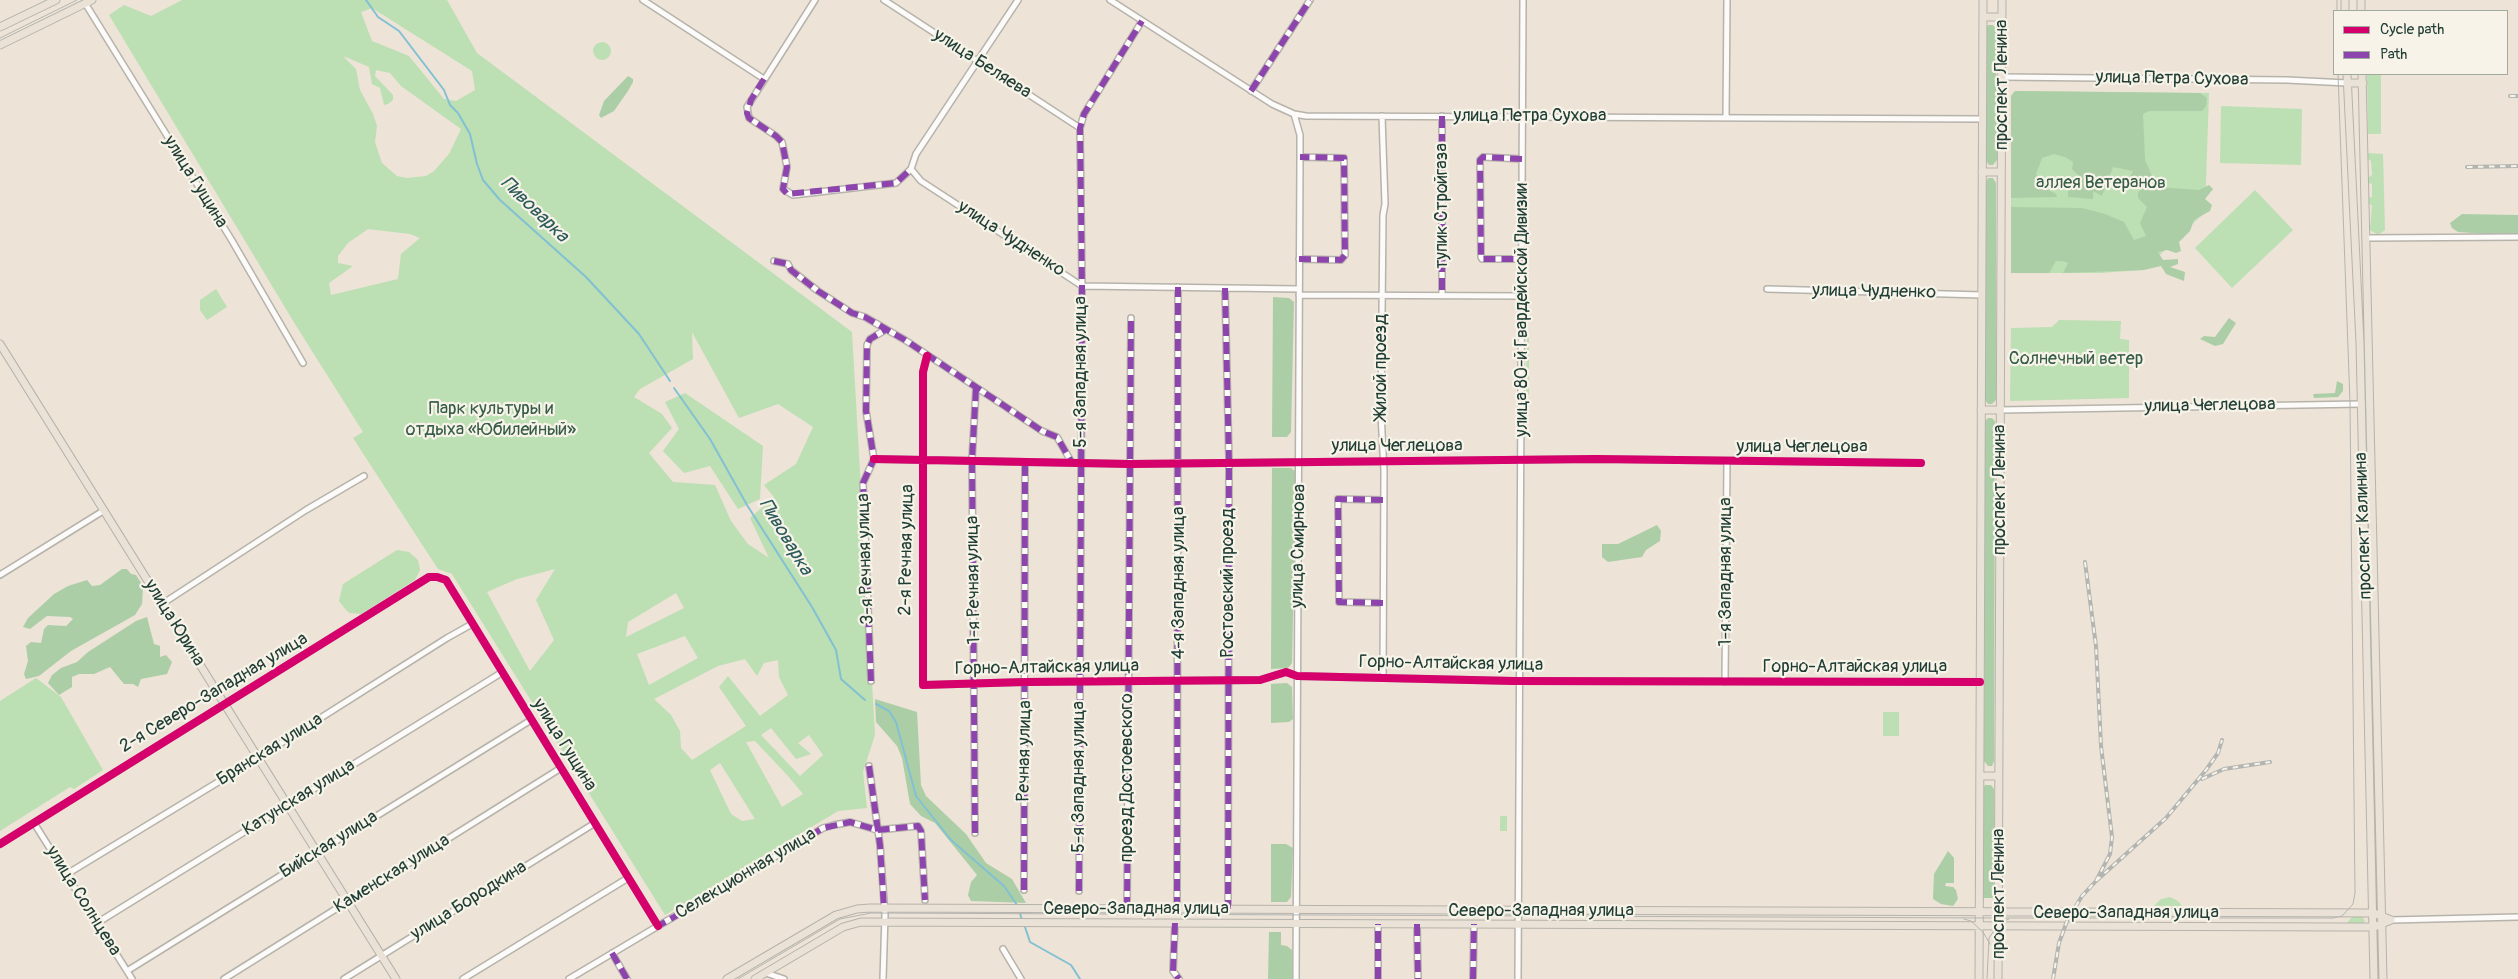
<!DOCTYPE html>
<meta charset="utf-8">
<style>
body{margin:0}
#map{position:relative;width:2518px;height:979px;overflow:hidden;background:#ede3d7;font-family:Pangolin,sans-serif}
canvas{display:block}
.legend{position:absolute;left:2333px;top:10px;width:175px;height:65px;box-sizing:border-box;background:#f7f3e8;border:1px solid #a1aaa0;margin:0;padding:6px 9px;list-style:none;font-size:15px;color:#1f3d34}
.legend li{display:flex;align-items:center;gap:10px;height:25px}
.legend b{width:25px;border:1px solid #a1aaa0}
</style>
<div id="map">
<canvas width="2518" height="979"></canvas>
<ul class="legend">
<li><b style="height:6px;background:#d6006c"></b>Cycle path</li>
<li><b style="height:6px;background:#8e44ad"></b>Path</li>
</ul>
</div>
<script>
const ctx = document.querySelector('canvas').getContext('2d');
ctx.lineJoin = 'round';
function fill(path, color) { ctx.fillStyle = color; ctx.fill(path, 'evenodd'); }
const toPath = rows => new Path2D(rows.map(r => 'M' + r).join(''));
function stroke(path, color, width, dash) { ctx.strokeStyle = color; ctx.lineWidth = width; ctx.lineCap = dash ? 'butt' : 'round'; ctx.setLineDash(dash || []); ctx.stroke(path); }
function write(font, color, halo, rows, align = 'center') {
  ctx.font = font + ' Pangolin,sans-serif'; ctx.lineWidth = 4.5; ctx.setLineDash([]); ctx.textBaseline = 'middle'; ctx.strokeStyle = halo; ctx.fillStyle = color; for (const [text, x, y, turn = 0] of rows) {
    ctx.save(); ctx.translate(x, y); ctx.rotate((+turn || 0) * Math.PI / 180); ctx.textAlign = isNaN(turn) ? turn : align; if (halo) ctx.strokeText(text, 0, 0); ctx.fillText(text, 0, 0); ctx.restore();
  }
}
const green = toPath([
 [182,0,447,0,477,53,852,332,875,735,863,772,867,808,838,811,665,915,452,574,438,569,353,438,363,432,295,324,109,15,124,5,151,16],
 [372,8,472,71,475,90,456,101,444,99,409,56,372,41,361,12],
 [343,56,369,67,372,84,380,88,384,105,388,104,393,100,393,95,375,76,376,70,390,73,401,86,461,129,449,154,434,171,426,176,407,178,397,176,382,163,375,142,377,126,373,114,360,90,356,69],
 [368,229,410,234,420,238,401,254,398,279,331,295,329,283,353,266,338,263,338,256,348,243],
 [692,332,739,418,778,404,813,427,796,464,764,485,774,497,750,518,769,558,748,544,731,521,715,485,673,482,649,453,672,428,662,414,634,397,640,389,693,359],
 [555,569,536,600,554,640,530,671,487,592,517,579],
 [676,593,684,608,626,637,628,622],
 [685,636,698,658,649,685,637,654],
 [745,659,757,676,764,663,778,660,779,677,788,695,760,716,728,676,719,687,746,726,692,760,681,748,680,731,671,715,654,699,718,666],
 [771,728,796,759,811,754,798,743,809,735,823,755,800,776,761,735],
 [755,741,788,776,803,794,782,807,746,742],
 [720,763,755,819,742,821,731,814,710,770],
 '593 51a9 9 0 1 1 18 0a9 9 0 1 1-18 0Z',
 [2367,74,2381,74,2381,134,2368,134],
 [2015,91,2209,93,2205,212,2144,270,2100,273,2011,273,2011,96],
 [2221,106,2302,109,2301,165,2220,163],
 [2368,153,2383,154,2385,230,2378,235,2370,230,2372,205,2369,204,2369,198,2372,197,2372,184,2369,183,2369,177,2372,175,2371,161,2368,159],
 [2255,190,2293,230,2232,288,2195,248],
 [216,289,227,307,207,320,200,310,200,300],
 [2059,320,2121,321,2120,339,2129,340,2129,398,2010,401,2011,328,2052,327],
 [1527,334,1529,334,1529,395,1526,395],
 [685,393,763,446,760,499,738,509,710,466,684,473,663,451,679,429,665,402],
 [397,550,409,552,418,560,420,570,415,580,361,614,350,613,346,610,339,601,343,584],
 [36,678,61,697,103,770,74,789,70,787,0,831,0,701],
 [1883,712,1899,712,1899,736,1883,736],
 [1500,816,1507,816,1507,831,1500,831],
 [2170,897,2178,901,2182,906,2154,906,2161,899],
 [2353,916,2362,916,2365,921,2362,924,2346,924]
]);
const forest = toPath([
 [1988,25,1993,25,1996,29,1997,160,1993,165,1989,165,1986,161,1985,30],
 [628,76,633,79,633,82,628,91,614,111,601,118,599,115,604,101],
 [2015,91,2200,93,2207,98,2206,106,2202,111,2149,111,2143,114,2145,160,2157,187,2199,190,2209,185,2213,189,2205,199,2212,205,2210,211,2194,220,2190,231,2179,242,2181,251,2176,253,2167,250,2158,252,2163,260,2178,259,2178,264,2170,267,2185,272,2184,281,2166,274,2161,266,2144,270,2063,273,2068,263,2062,261,2056,261,2049,273,2011,273,2011,207,2082,208,2105,214,2124,222,2134,240,2146,236,2140,223,2147,207,2138,198,2138,193,2147,181,2144,177,2134,186,2128,181,2133,171,2113,167,2102,196,2093,191,2093,199,2068,197,2068,188,2078,175,2072,169,2073,162,2065,157,2054,154,2042,158,2036,174,2041,186,2056,194,2057,197,2011,198,2011,96],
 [1988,178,1993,178,1996,183,1996,400,1992,404,1988,404,1985,400,1986,183],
 [2462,214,2518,215,2518,233,2486,234,2458,232,2452,228,2450,223],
 [1273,297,1289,298,1294,302,1291,432,1287,437,1272,437],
 [2229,318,2236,323,2223,344,2215,346,2200,339,2204,336,2215,337],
 [2337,381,2343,384,2343,391,2338,397,2314,398,2313,394,2335,393],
 [1988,418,1992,418,1995,421,1994,761,1992,766,1988,766,1984,761,1985,421],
 [1272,468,1291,468,1296,472,1292,663,1288,668,1271,669],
 [1657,525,1661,531,1660,541,1646,550,1642,557,1608,562,1602,557,1602,544,1618,544],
 [122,569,127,569,131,574,136,575,143,586,142,604,135,615,71,651,39,676,26,679,24,674,28,661,26,646,31,642,41,643,44,629,48,625,66,626,73,619,70,617,47,616,30,629,23,627,28,618,54,594,68,586,87,580,92,586,100,585],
 [147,617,154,644,160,646,160,657,166,655,172,662,167,674,141,679,138,687,133,684,124,684,110,667,94,674,79,674,72,677,72,687,59,695,48,683,52,675,61,668,77,662,88,652,136,621],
 [1287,683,1292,687,1293,719,1289,722,1271,723,1271,684],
 [875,699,917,712,921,785,926,796,966,834,986,863,1012,879,1026,903,971,901,968,895,971,882,977,875,935,823,921,816,910,804,902,758,897,746,876,722],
 [1985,785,1991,785,1994,789,1994,898,1983,898,1983,789],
 [1271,844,1286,844,1293,848,1291,897,1287,902,1271,902],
 [1948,851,1954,858,1954,883,1946,883,1945,886,1953,887,1956,890,1958,899,1953,906,1941,904,1933,899,1934,874],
 [1269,932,1281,932,1281,945,1287,946,1292,950,1292,979,1268,979]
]);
const stream = toPath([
 [366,0,378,17,399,31,444,90,450,105,458,113,470,134,477,164,483,180,500,200,586,277,639,334,670,381],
 [674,388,710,439,747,505,812,607,836,650,841,679,865,700],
 [876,704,889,711,896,722,916,796,951,840,1004,886,1017,905],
 [1019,910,1022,920],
 [1024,924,1030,942,1071,965,1080,979]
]);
const minor = toPath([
 [643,0,764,79],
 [815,0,747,107,749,118,776,136,782,142,787,167,783,189,793,195,896,183,911,169],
 [884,0,1080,128],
 [1110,0,1272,104,1294,114,1306,116,1982,119],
 [85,3,231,239,303,363],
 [2002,77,2287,80,2347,83],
 [1251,91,1310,0],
 [1294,114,1300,135,1300,157,1296,979],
 [1382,116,1385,204,1383,215,1381,414,1384,471,1383,678],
 [1442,116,1442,296],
 [1726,117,1727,0],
 [1522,159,1483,157,1480,160,1481,257,1482,259,1523,259],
 [911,169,921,181,1082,286,1299,289],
 [911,169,916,154,1018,0],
 [2366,238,2518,237],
 [1299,259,1341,260,1345,255,1344,158,1300,157],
 [774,261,788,264,791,270,818,291,852,313,865,317,905,340,1042,431,1057,437,1072,463],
 [1225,288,1229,462,1228,909],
 [1767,289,1982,295],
 [1299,295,1522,296],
 [927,356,923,372,923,685,1025,682,1260,680,1286,672,1297,676,1514,681,1980,682],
 [2000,410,2361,404],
 [874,459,1130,464,1596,459,1921,463],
 [0,575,103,511],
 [1383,603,1339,602,1338,499,1384,500],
 [162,604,306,510,364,476],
 [871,681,863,483,874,459,866,411,867,345,870,339,885,330],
 [1725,682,1727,461],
 [869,766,880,845,885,915,883,979],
 [34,823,132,979],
 [975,833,972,460,976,388],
 [0,844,429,577,437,577,446,580,658,926],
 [67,874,251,762,447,638,472,624],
 [1024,890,1025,462],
 [1079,891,1082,286,1080,128,1084,114,1142,21],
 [1127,909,1131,318],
 [1177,909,1178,287],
 [2391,920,2518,917],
 [97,923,501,673],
 [1175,923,1173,971,1179,979],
 [1417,924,1418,979],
 [1003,949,1021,979],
 [612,953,627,979],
 [127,971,531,720],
 [766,973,784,979],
 [224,979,561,768],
 [344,979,595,823],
 [463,979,628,878],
 [569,979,823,828,834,825,850,822,877,830,918,826,921,831,925,900],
 [1378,979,1378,924],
 [1473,979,1474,924],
 [1518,979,1523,0]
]);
const major = toPath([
 [2345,0,2345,11],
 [2361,0,2361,11],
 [1983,17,2002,17],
 [0,27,56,0],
 [0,45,92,0],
 [2347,74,2360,343,2374,979],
 [2362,74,2383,979],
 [2347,83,2363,83],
 [1982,172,2001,172],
 [0,344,396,979],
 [1981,410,2000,410],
 [1980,776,1999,776],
 [727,979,836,915,857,909,870,908,2374,913,2391,920],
 [755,979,843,927,861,922,2345,927,2374,927,2391,920],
 [1979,979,1983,0],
 [1998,979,2002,0]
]);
const tram = toPath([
 [2337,0,2337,11],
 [0,38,77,0],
 [1964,919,1971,921,1983,932,1990,944],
 [738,979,840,919,871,913,1989,918,2333,918,2342,916,2353,904,2355,893,2350,403,2338,74],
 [1987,979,1989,938,1999,923,2009,919]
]);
const rail = toPath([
 [2510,96,2518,96],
 [2467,167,2518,166],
 [2085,562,2096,646,2101,746,2112,837,2110,854,2096,881],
 [2202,779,2224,769,2270,762],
 [2053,979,2059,943,2067,921,2082,896,2096,881,2166,818,2206,770,2218,753,2222,740]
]);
const quiet = toPath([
 [764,79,751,100,747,113,749,118,776,136,782,142,787,167,783,189,787,194,896,183,911,169],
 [1251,91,1310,0],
 [1442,116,1442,296],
 [1522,159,1483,157,1480,160,1481,257,1482,259,1523,259],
 [1299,259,1341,260,1345,255,1344,158,1300,157],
 [774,261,788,264,791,270,818,291,852,313,865,317,905,340,1042,431,1057,437,1072,463],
 [1225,288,1229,462,1228,909],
 [1383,603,1339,602,1338,499,1384,500],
 [871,681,863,483,874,459,866,411,867,345,870,339,885,330],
 [869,766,880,845,884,908],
 [975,833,972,460,976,388],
 [1024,890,1025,462],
 [1079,891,1082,286,1080,128,1084,114,1142,21],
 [1127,909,1131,318],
 [1177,909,1178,287],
 [656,923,658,926,674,917,823,828,850,822,877,830,918,826,921,831,925,900],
 [1175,923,1173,971,1179,979],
 [1417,924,1418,979],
 [612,953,627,979],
 [1378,979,1378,924],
 [1473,979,1474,924]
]);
const cycleway = toPath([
 [927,356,923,372,923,685,1025,682,1260,680,1286,672,1297,676,1514,681,1980,682],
 [874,459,1130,464,1596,459,1921,463],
 [0,844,429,577,437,577,446,580,658,926]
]);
const streetNames = [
 ["улица Беляева",982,64,33],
 ["улица Петра Сухова",2172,79,1],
 ["проспект Ленина",2002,85,-90],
 ["улица Петра Сухова",1530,116],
 ["улица Гущина",195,182,58],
 ["тупик Стройгаза",1442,206,-90],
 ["улица Чудненко",1011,239,33],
 ["улица Чудненко",1874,292,1],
 ["улица 80-й Гвардейской Дивизии",1522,310,-90],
 ["Жилой проезд",1381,367,-90],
 ["5-я Западная улица",1081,372,-90],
 ["улица Чеглецова",2210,406,-1],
 ["улица Чеглецова",1397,446],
 ["улица Чеглецова",1802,447],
 ["проспект Ленина",2000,490,-90],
 ["проспект Калинина",2364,526,-92],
 ["улица Смирнова",1299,546,-89],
 ["2-я Речная улица",907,550,-89],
 ["3-я Речная улица",866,559,-92],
 ["1-я Западная улица",1726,572,-90],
 ["1-я Речная улица",974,580,-91],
 ["4-я Западная улица",1179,583,-90],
 ["Ростовский проезд",1228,583,-90],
 ["улица Юрина",174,623,58],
 ["Горно-Алтайская улица",1451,664,1],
 ["Горно-Алтайская улица",1855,667],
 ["Горно-Алтайская улица",1047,668,-1],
 ["2-я Северо-Западная улица",214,693,-31],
 ["улица Гущина",564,745,58],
 ["Брянская улица",270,750,-32],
 ["Речная улица",1025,751,-89],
 ["5-я Западная улица",1079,777,-90],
 ["проезд Достоевского",1127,778,-90],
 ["Катунская улица",299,798,-32],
 ["Бийская улица",329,845,-32],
 ["Каменская улица",392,874,-32],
 ["Селекционная улица",746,874,-31],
 ["проспект Ленина",1999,894,-90],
 ["улица Солнцева",83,901,58],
 ["улица Бородкина",469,901,-32],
 ["Северо-Западная улица",1136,909],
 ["Северо-Западная улица",1541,911],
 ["Северо-Западная улица",2126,913]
];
const parkNames = [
 ["аллея Ветеранов",2101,183],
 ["Солнечный ветер",2076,359],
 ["Парк культуры и",491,409],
 ["отдыха «Юбилейный»",491,430]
];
const waterNames = [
 ["Пивоварка",534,210,44],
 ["Пивоварка",785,537,59]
];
fill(green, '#bcdfb3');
fill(forest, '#accea7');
stroke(stream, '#81c1d3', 2);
stroke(minor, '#b6b3ab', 8);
stroke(major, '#b6b3ab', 9);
stroke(minor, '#fcfbf9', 5);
stroke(major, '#eae2d6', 7);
stroke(tram, '#b3b5b2', 1);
stroke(rail, '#b3b5b2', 4);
stroke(rail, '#f7f3e8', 2, [5.5]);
stroke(quiet, '#8e44ad', 6, [12, 6]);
stroke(cycleway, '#d6006c', 8);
write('18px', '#1f3d34', '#f7f3e8', streetNames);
write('18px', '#365d48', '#f7f3e8', parkNames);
write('italic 19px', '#2c5a5b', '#f7f3e8', waterNames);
</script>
